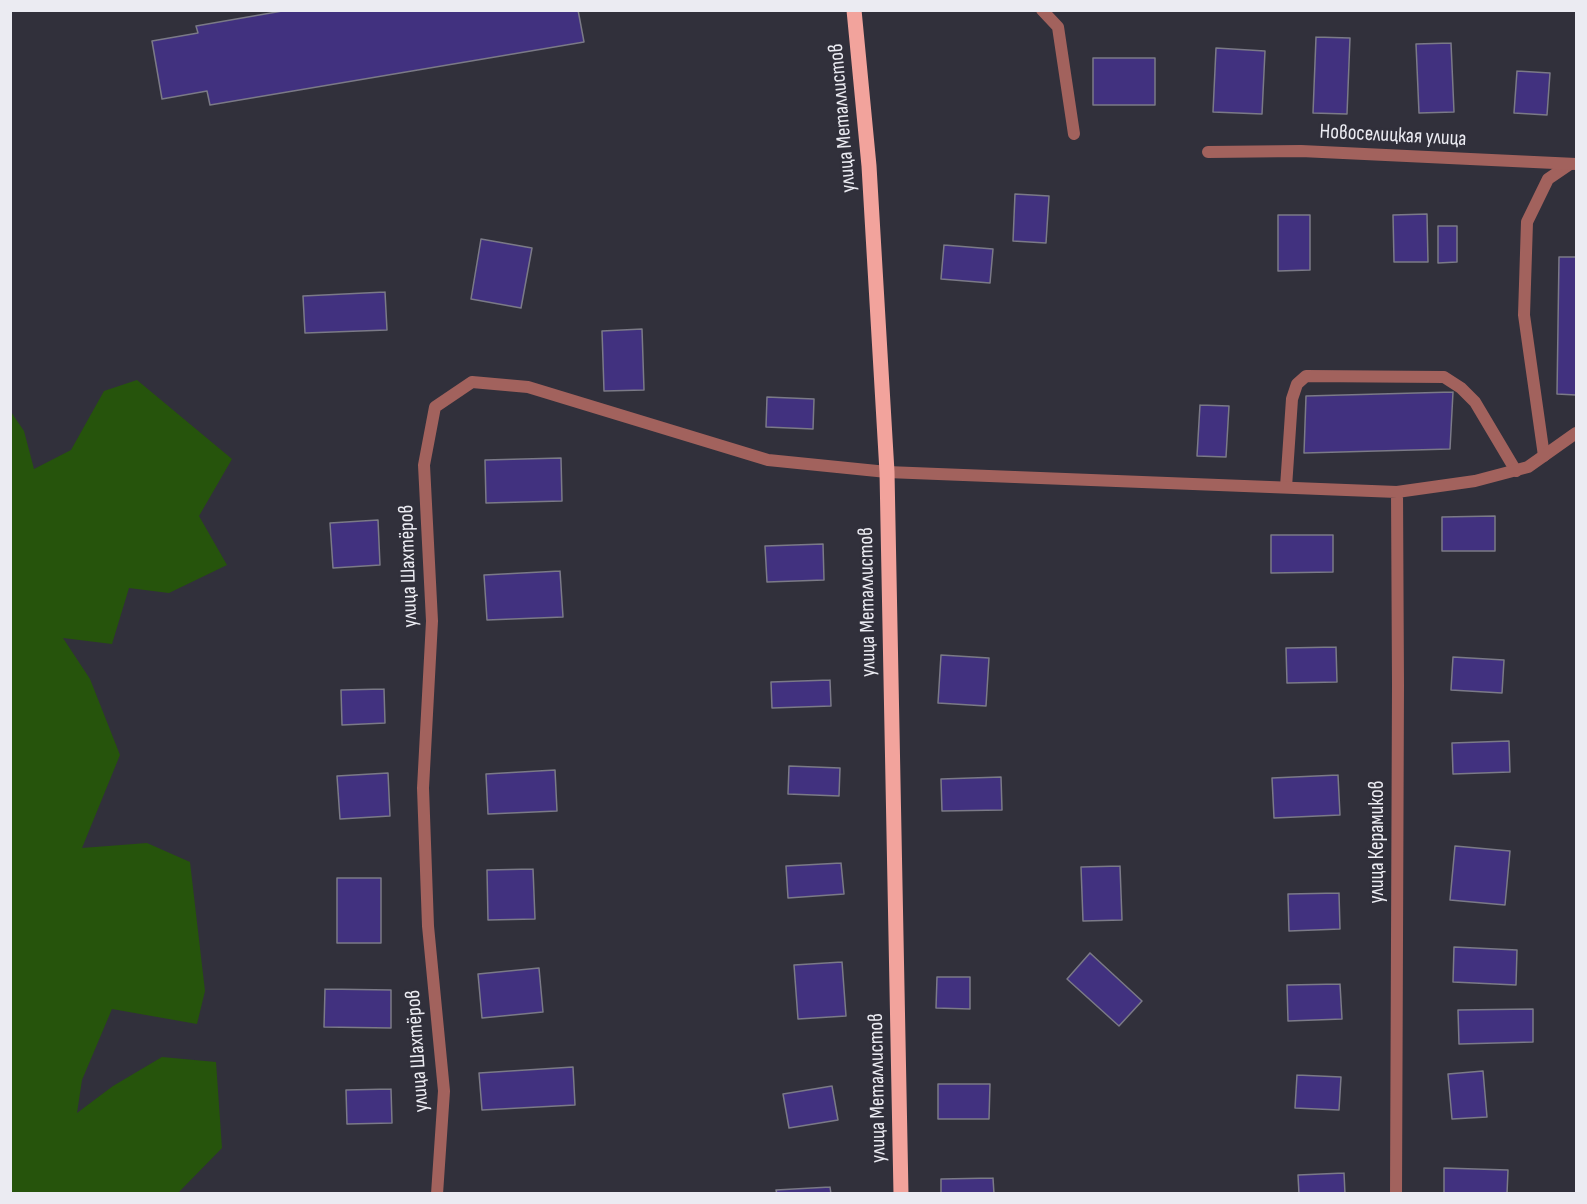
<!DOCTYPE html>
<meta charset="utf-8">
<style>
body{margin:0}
#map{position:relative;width:1587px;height:1204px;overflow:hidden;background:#31303b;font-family:"Sofia Sans Condensed",sans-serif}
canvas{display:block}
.frame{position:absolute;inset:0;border:12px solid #ebebf2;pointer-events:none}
</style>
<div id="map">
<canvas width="1587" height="1204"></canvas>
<div class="frame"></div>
</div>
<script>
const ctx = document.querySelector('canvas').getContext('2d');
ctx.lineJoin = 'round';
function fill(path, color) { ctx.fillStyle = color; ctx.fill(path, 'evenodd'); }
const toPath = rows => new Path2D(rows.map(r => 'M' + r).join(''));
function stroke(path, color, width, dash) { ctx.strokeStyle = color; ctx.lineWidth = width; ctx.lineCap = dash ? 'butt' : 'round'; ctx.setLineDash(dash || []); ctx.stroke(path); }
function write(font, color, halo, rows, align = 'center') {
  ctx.font = font + ' "Sofia Sans Condensed",sans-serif'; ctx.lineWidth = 5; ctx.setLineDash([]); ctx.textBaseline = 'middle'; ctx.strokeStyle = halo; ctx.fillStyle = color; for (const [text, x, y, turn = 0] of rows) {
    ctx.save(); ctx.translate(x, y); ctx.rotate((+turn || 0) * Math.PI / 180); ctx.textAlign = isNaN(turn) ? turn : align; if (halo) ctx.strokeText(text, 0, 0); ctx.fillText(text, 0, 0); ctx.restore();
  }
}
const green = toPath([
 [137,380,232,459,199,516,227,565,169,593,129,588,112,644,63,638,90,679,120,755,82,848,147,843,190,862,205,991,197,1024,112,1009,82,1080,77,1113,113,1086,162,1057,216,1062,222,1148,178,1193,11,1193,11,412,24,431,34,469,71,450,104,391]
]);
const building = toPath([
 [288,10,578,10,584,42,210,105,207,91,162,99,152,41,198,33,196,26,288,10],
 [1316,37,1350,38,1347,114,1313,113,1316,37],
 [1451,43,1454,112,1419,113,1416,44,1451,43],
 [1216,48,1265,51,1262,114,1213,112,1216,48],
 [1093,58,1155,58,1155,105,1093,105,1093,58],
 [1517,71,1550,73,1547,115,1514,113,1517,71],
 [1015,194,1049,196,1046,243,1013,241,1015,194],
 [1427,214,1428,262,1394,262,1393,215,1427,214],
 [1278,215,1310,215,1310,270,1278,271,1278,215],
 [1438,226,1457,226,1457,262,1438,263,1438,226],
 [481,239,532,248,521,308,471,299,481,239],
 [944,245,993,249,990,283,941,279,944,245],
 [1559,257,1576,257,1576,395,1557,394,1559,257],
 [385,292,387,330,305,333,303,296,385,292],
 [642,329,644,390,604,391,602,331,642,329],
 [1453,392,1450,449,1304,453,1306,396,1453,392],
 [767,397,814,399,813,429,766,427,767,397],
 [1200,405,1229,406,1226,457,1197,456,1200,405],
 [561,458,562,501,486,503,485,460,561,458],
 [1495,516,1495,551,1442,551,1442,517,1495,516],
 [378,520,380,565,333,568,330,523,378,520],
 [1271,535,1333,535,1333,572,1271,573,1271,535],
 [823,544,824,580,767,582,765,546,823,544],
 [560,571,563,617,487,620,484,575,560,571],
 [1336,647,1337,682,1287,683,1286,648,1336,647],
 [941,655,989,658,986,706,938,703,941,655],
 [1453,657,1504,660,1502,693,1451,690,1453,657],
 [830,680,831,706,772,708,771,682,830,680],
 [384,689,385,723,342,725,341,690,384,689],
 [1509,741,1510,772,1453,774,1452,743,1509,741],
 [789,766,840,768,839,796,788,794,789,766],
 [555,770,557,811,488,814,486,774,555,770],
 [388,773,390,816,340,819,337,776,388,773],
 [1338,775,1340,815,1274,818,1272,778,1338,775],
 [1001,777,1002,810,942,811,941,779,1001,777],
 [1455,846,1510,851,1505,905,1450,900,1455,846],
 [841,863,844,894,788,898,786,866,841,863],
 [1120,866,1122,920,1083,921,1081,867,1120,866],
 [533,869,535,919,488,920,487,870,533,869],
 [337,878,381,878,381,943,337,943,337,878],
 [1339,893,1340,929,1289,931,1288,894,1339,893],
 [1454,947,1517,950,1516,985,1453,982,1454,947],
 [1090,953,1142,1001,1119,1026,1067,979,1090,953],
 [842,962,846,1016,798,1019,794,965,842,962],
 [539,968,543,1012,482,1018,478,974,539,968],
 [937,977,970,977,970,1009,936,1008,937,977],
 [1340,984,1342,1019,1288,1021,1287,985,1340,984],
 [325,989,391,990,391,1028,324,1027,325,989],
 [1533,1009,1533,1042,1459,1044,1458,1010,1533,1009],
 [573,1067,575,1105,482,1110,479,1073,573,1067],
 [1483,1071,1487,1117,1452,1119,1448,1074,1483,1071],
 [1297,1075,1341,1077,1339,1110,1295,1108,1297,1075],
 [938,1084,990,1084,989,1119,938,1119,938,1084],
 [832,1086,838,1120,789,1128,783,1094,832,1086],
 [391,1089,392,1123,347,1124,346,1090,391,1089],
 [1444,1168,1508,1170,1507,1194,1444,1194,1444,1168],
 [1344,1173,1345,1194,1299,1194,1298,1175,1344,1173],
 [993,1178,994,1194,941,1194,941,1179,993,1178],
 [830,1187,831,1194,777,1194,776,1190,830,1187]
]);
const lane = toPath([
 [1544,456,1524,315,1527,222,1548,179,1570,164],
 [1286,487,1292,399,1297,384,1306,376,1444,377,1461,388,1475,402,1516,471]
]);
const street = toPath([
 [1042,10,1058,27,1074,134],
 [1208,152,1301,151,1576,164],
 [437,1194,444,1091,428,926,423,788,432,621,424,465,435,407,472,382,528,387,768,460,887,472,1397,492,1475,481,1528,467,1576,433],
 [1396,1194,1398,685,1397,492]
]);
const primary = toPath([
 [854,10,869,166,887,472,901,1194]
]);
const streetNames = [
 ["улица Металлистов",843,118,-95],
 ["Новоселицкая улица",1393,136,3],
 ["улица Шахтёров",409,566,-92],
 ["улица Металлистов",868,602,-91],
 ["улица Керамиков",1378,842,-90],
 ["улица Шахтёров",418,1051,-94],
 ["улица Металлистов",878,1088,-91]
];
fill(green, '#26540c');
fill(building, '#41317f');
stroke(building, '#7b7a87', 1.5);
stroke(lane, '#a2625d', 12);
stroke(street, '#a2625d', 12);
stroke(primary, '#f2a39c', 15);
write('21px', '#ebebf2', '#31303b', streetNames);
</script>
